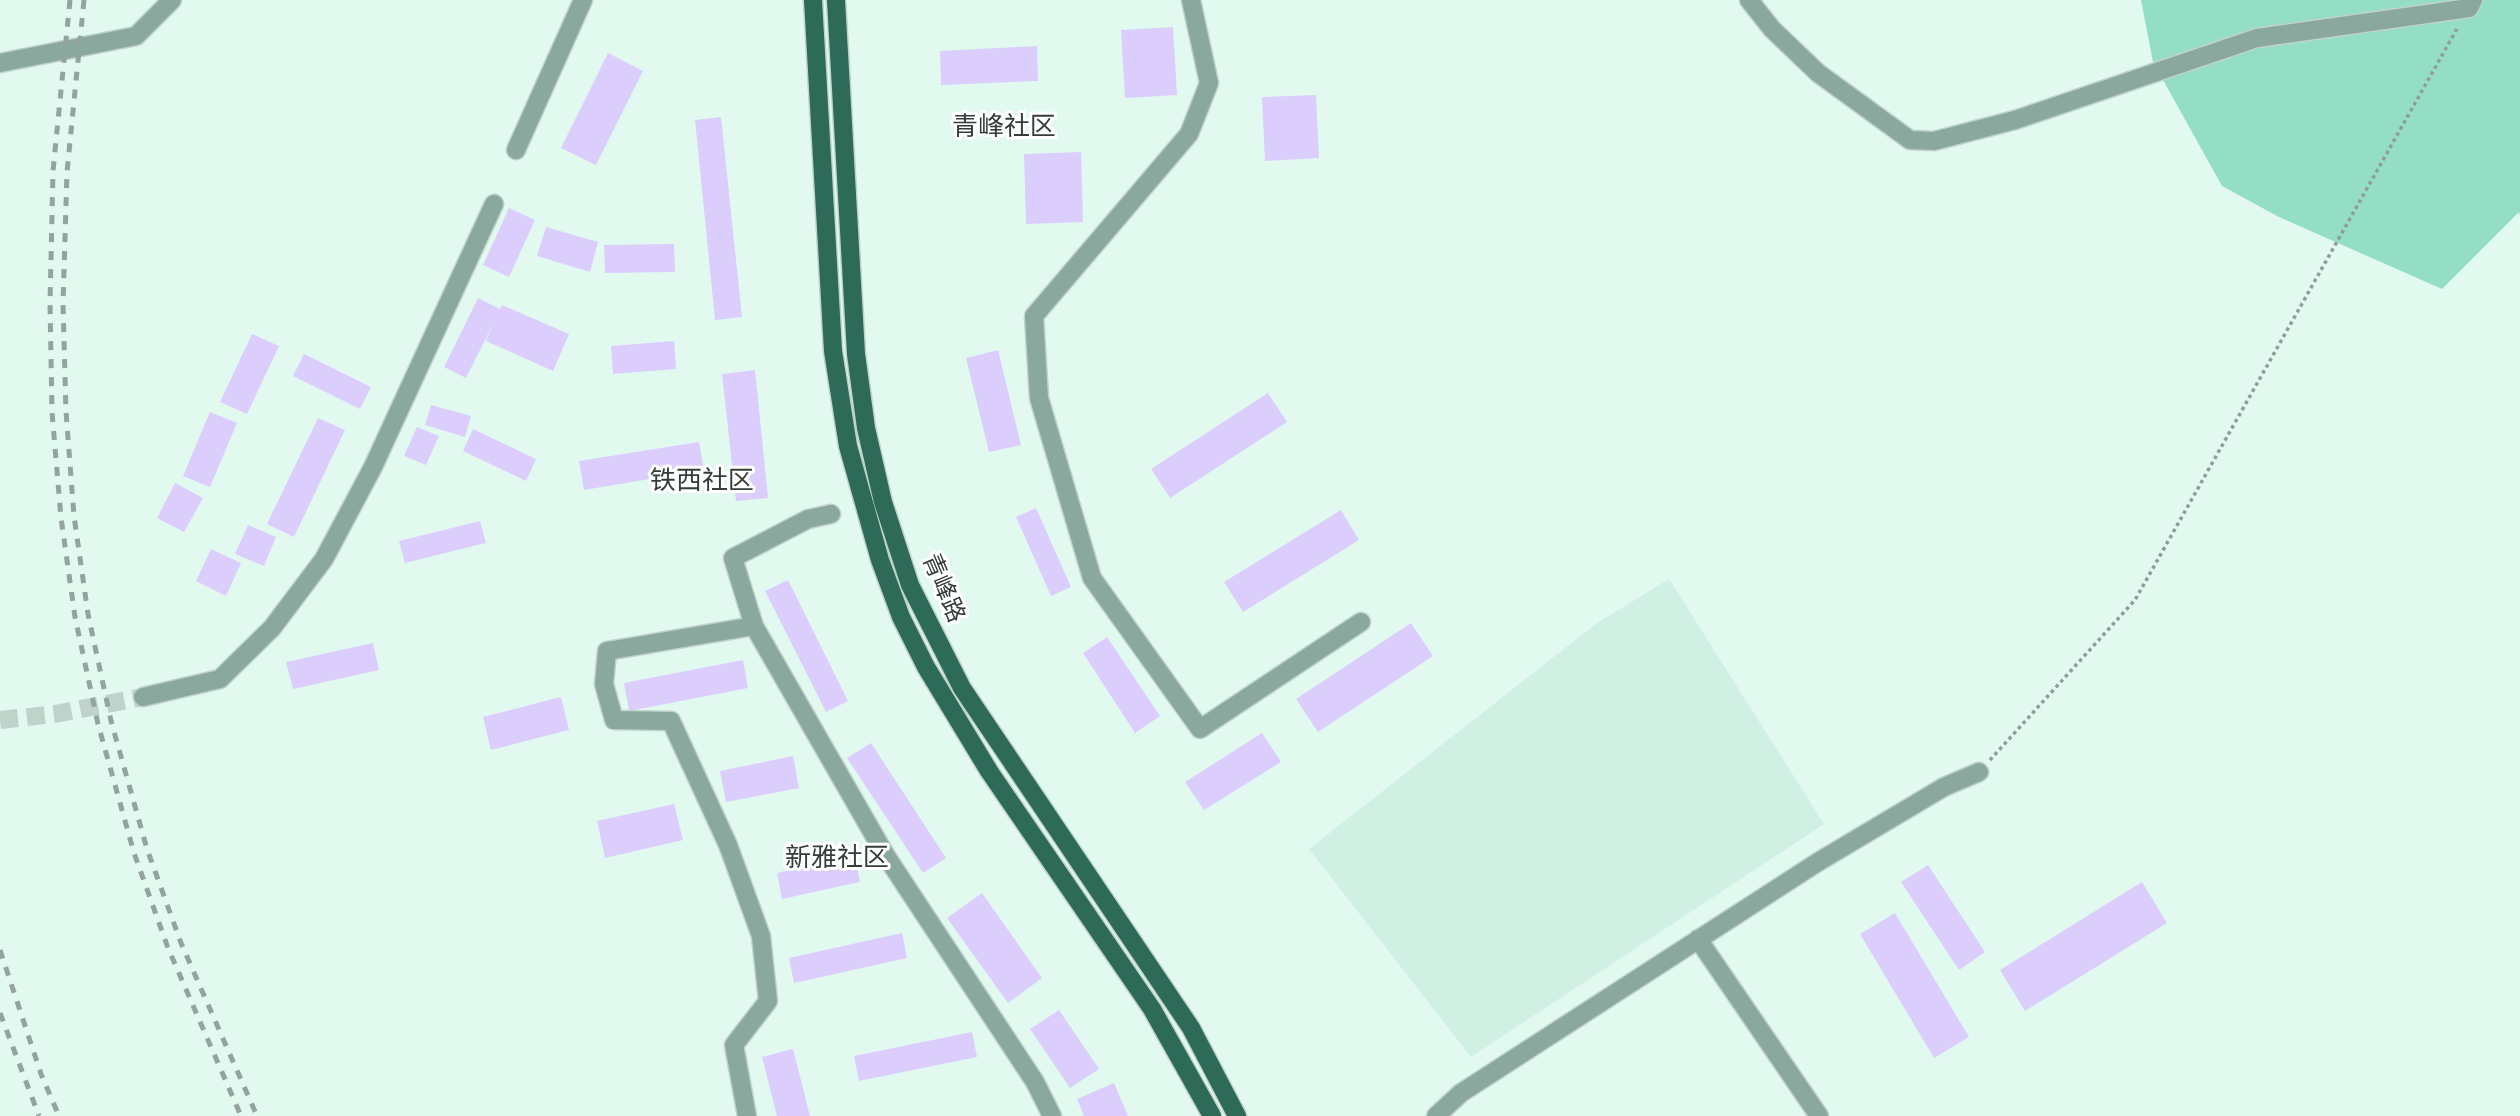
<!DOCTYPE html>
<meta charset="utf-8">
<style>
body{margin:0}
canvas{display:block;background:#e2f9f0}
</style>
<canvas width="2520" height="1116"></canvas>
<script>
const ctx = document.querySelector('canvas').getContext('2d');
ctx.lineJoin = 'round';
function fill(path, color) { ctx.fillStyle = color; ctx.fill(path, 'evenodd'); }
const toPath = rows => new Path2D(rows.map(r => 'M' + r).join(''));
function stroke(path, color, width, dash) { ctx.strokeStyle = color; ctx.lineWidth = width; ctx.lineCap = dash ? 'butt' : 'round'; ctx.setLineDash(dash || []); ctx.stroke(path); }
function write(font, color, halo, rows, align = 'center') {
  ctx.font = font + ' Overpass,"Noto Sans SC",sans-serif'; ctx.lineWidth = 6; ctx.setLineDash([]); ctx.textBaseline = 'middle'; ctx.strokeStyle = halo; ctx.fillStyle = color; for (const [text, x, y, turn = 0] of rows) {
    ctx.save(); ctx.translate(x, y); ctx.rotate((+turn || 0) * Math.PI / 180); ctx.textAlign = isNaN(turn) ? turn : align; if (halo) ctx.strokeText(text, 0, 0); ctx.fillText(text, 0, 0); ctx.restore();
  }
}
const built = toPath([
 [1669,579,1824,824,1471,1057,1309,849,1597,623]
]);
const green = toPath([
 [2141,0,2520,0,2520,216,2519,212,2442,289,2279,217,2222,186,2153,62]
]);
const building = toPath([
 [1173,27,1177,95,1125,98,1121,30],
 [1037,46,1038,81,941,85,940,51],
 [608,53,643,71,596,165,561,148],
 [1316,95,1319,158,1265,161,1262,97],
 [721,117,742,317,715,320,695,120],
 [1081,152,1083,222,1026,224,1024,154],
 [509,208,535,220,509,277,483,265],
 [546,227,598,242,590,272,537,256],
 [674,244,675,272,605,273,604,245],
 [478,298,500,309,502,305,569,334,553,371,486,341,493,324,466,378,444,367],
 [252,334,279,346,247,414,220,402],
 [674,341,676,369,613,374,611,346],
 [998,350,1021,445,989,452,966,358],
 [304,354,371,387,360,409,293,376],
 [755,370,768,498,736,501,722,374],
 [1268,393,1287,422,1170,498,1151,469],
 [431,405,471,416,465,437,425,425],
 [210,412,237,423,210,487,183,476],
 [318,418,345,430,294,537,267,524],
 [417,427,439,436,426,465,404,456],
 [473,429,536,459,526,481,463,451],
 [699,442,704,470,584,490,579,461],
 [175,483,203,498,184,532,157,518],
 [1036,508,1071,587,1051,596,1016,517],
 [1341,510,1359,540,1243,612,1224,582],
 [480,521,486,543,405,563,399,541],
 [248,525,276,537,264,566,235,554],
 [211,549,241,563,226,596,196,581],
 [788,580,848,701,826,712,765,591],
 [1411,623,1433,656,1318,732,1296,699],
 [1107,637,1160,716,1135,733,1083,653],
 [373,643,379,670,293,689,286,662],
 [743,660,748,688,629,711,624,683],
 [561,697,569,730,491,750,483,717],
 [1262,733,1281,762,1204,810,1185,782],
 [871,743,946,858,923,873,847,758],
 [793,756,799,788,726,802,720,771],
 [674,804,683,840,605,858,597,821],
 [855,855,860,882,782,899,777,873],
 [1928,865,1985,952,1959,970,1901,882],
 [2142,882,2167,923,2025,1011,2000,970],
 [982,893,1042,978,1008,1003,947,918],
 [1895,913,1969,1037,1934,1058,1860,934],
 [902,933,907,958,794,983,789,958],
 [1059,1010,1099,1069,1070,1088,1030,1029],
 [972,1032,977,1057,859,1081,854,1056],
 [793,1049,810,1116,777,1116,762,1057],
 [1114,1083,1128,1116,1084,1116,1077,1099]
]);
const minorTunnel = toPath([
 [0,720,55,714,143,697]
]);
const path = toPath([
 [1990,760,2135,600,2458,27]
]);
const minor = toPath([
 [1191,0,1209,83,1189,134,1034,316,1039,398,1092,578,1200,729,1361,622],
 [1749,0,1772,29,1818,73,1910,140,1934,141,2015,120,2257,38,2469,8,2473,0],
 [0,63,136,36,172,0],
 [516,150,583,0],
 [754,626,886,856,1035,1082,1052,1116],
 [143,697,220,679,272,628,324,559,373,467,494,204],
 [1698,939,1819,1116],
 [747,1116,734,1045,768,1001,761,936,728,845,671,721,614,720,604,684,607,651,754,626,733,558,808,519,831,514],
 [1436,1116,1461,1093,1818,862,1944,787,1979,772]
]);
const major = toPath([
 [813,0,833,351,848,446,880,560,901,617,926,667,989,771,1152,1009,1212,1116],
 [836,0,856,354,866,428,883,502,910,585,962,688,1191,1028,1237,1116]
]);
const rail = toPath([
 [70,0,53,171,50,303,52,412,61,518,75,617,98,724,134,853,168,948,241,1116],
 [84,0,67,172,63,304,66,412,74,516,88,614,111,721,147,849,181,943,257,1116],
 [0,950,41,1074,59,1116],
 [0,1013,39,1116]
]);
const streetNames = [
 ["青峰路",941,589,67]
];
const neighbourhoodNames = [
 ["青峰社区",1004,130],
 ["铁西社区",702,484],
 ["新雅社区",837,861]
];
fill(built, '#d0f0e4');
fill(green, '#94dec5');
fill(building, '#dbcefd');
stroke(minorTunnel, '#bfd3cb', 18, [18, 9]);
stroke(minor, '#bfd3cb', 21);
stroke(major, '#bfd3cb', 21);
stroke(path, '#8d9e97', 3.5, [3.5, 3.5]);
stroke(minor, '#8aa89d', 18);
stroke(major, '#2d6a58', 18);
stroke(rail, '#93a39d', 5, [9, 9]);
write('24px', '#343d39', '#fff', streetNames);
write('26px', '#343d39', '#fff', neighbourhoodNames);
</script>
